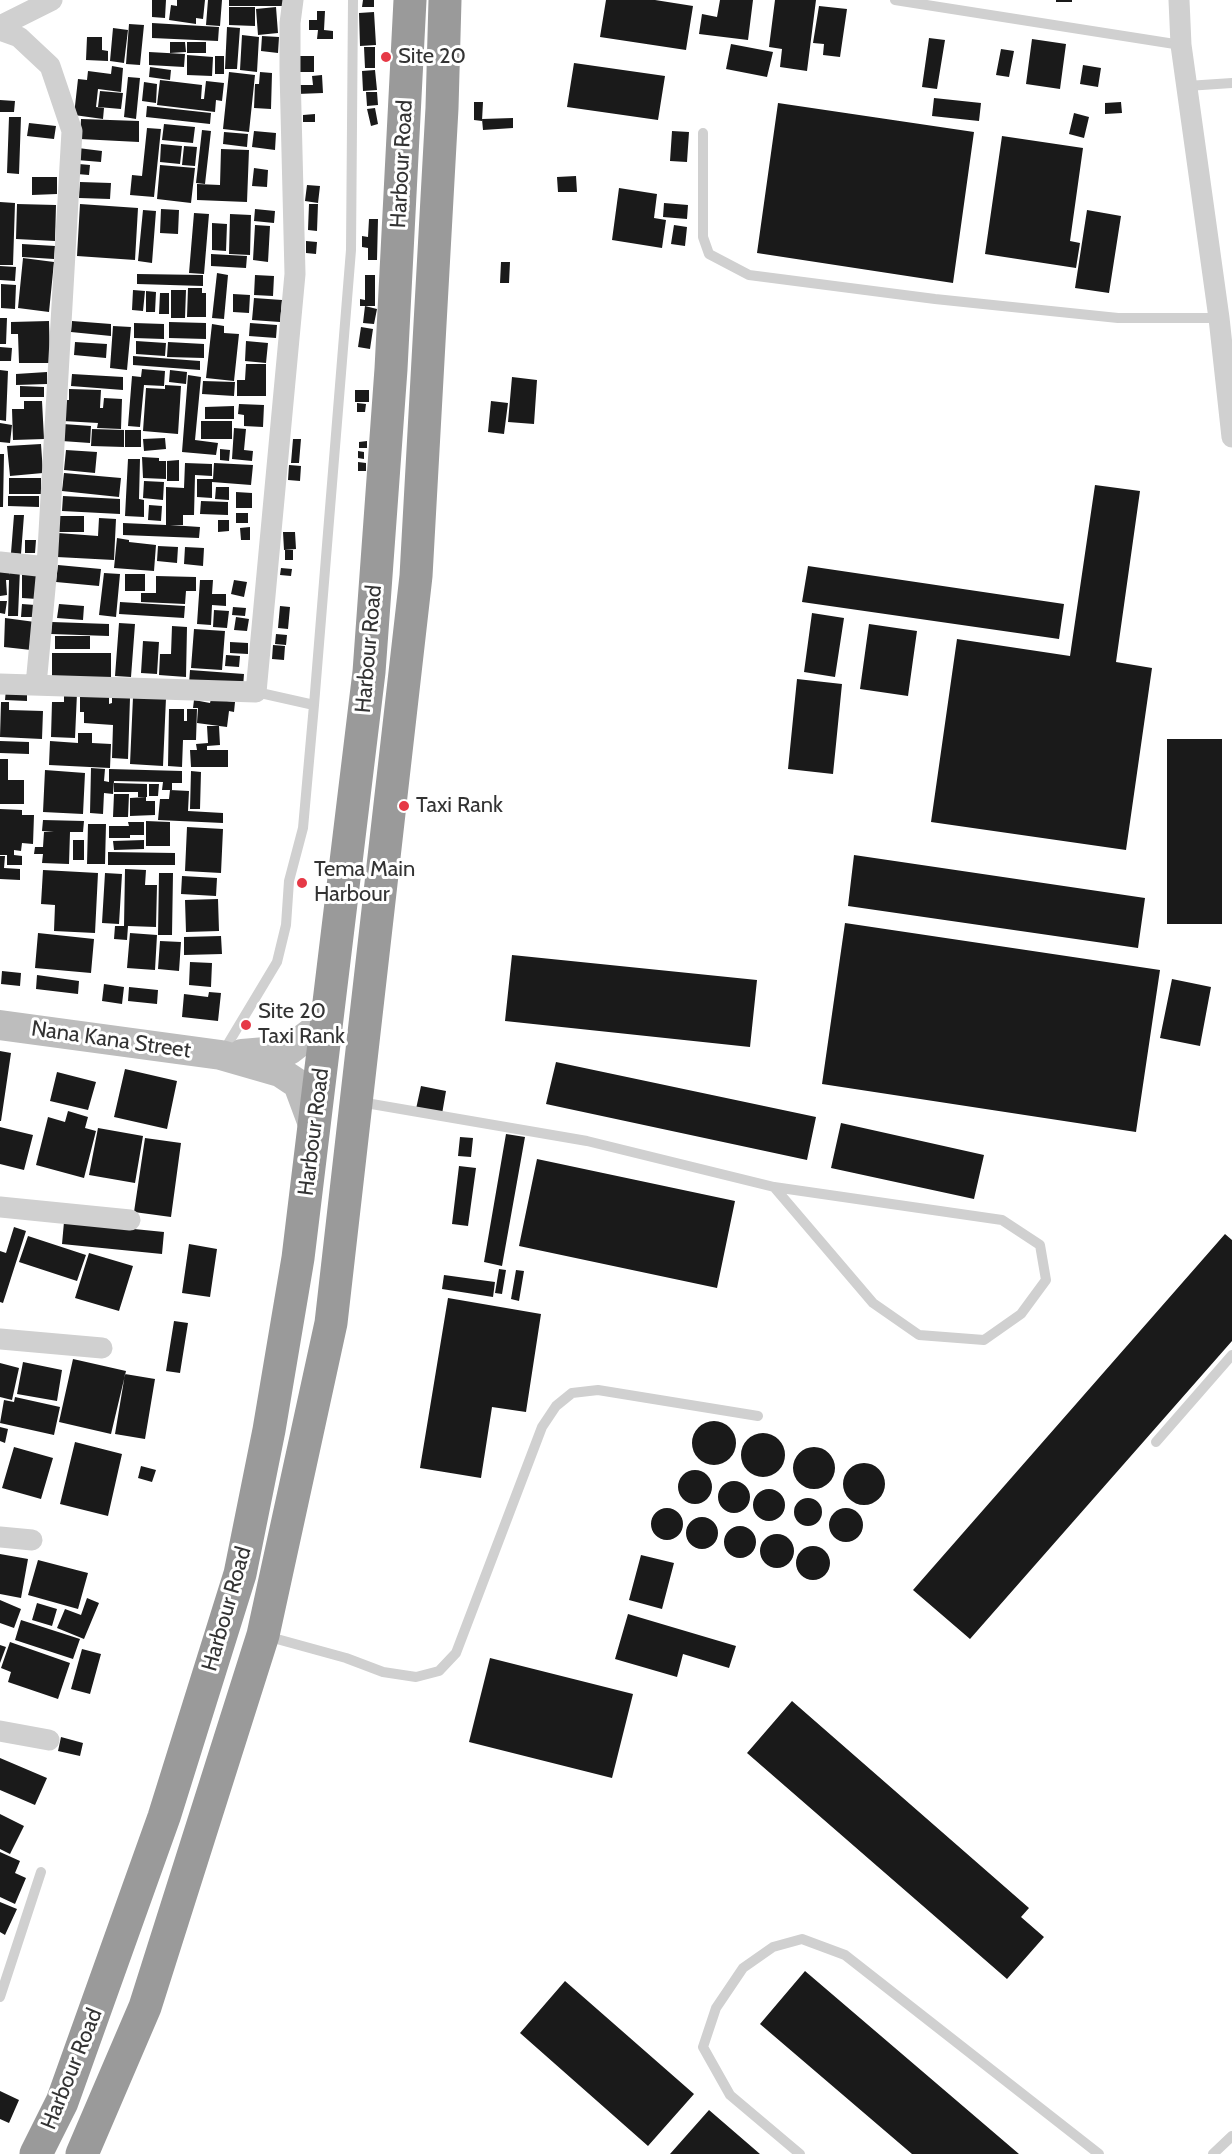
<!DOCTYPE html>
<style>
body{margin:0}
canvas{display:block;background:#fff}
</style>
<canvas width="1232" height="2154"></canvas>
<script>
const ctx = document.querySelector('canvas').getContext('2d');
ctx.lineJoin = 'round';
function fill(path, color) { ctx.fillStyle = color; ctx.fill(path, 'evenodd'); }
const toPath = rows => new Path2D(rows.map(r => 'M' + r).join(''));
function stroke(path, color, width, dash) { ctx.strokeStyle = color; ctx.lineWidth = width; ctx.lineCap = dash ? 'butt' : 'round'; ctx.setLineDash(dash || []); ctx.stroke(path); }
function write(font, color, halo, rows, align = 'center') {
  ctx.font = font + ' Cabin,sans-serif'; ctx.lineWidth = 6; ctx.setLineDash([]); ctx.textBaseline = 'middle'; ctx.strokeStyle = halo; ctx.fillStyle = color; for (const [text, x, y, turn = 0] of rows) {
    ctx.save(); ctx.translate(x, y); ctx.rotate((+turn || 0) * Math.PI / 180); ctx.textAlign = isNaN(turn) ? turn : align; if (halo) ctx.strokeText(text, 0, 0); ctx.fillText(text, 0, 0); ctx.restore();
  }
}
const building = toPath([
 [152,0,166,0,165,18,152,17],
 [177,0,205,0,203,19,196,18,196,24,169,20,171,5,177,6],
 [208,0,222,0,220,26,206,25],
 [229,0,286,0,286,6,229,6],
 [363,0,374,0,374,7,362,7],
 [606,0,655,0,693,6,686,50,600,37],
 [720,0,753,0,748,40,699,34,702,14,717,17],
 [775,0,816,0,807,71,780,67,782,49,769,47],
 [1056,0,1072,0,1072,2,1056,2],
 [819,6,847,9,840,57,823,55,824,44,813,43],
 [229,7,255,7,255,26,229,25],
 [276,7,278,33,258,35,256,9],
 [317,11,325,11,324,30,333,31,333,39,317,39,318,30,309,30,309,20,317,20],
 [374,12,376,45,360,46,359,13],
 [152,23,219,27,218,41,152,38],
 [129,24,144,25,140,65,126,64],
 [227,27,240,28,237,69,225,69],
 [113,28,128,30,124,63,110,61],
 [242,35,259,37,257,72,240,70],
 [262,36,279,37,278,53,261,51],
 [87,37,102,37,102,50,108,51,108,61,86,60],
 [929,38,945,40,937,89,922,87],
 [1032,39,1066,44,1060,89,1026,84],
 [170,42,185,42,186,52,170,53],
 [187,42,206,42,206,53,187,53],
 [731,44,773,52,767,77,726,69],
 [364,47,375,47,375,68,365,68],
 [1001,49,1014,51,1009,77,996,75],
 [149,52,185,54,184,67,149,65],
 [187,55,213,57,212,76,187,75],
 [215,56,224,56,224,74,215,74],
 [297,56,314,56,314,72,298,72],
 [574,63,665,76,658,120,567,107],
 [1083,65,1101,68,1098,87,1080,84],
 [112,66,123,68,121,92,98,89,96,107,104,108,103,119,74,115,78,79,87,80,88,71,111,74],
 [150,67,171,70,170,80,149,77],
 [375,70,377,90,363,91,362,71],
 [229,72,255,75,249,132,223,129],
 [260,72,272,73,271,109,254,108,255,84,259,84],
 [322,75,323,93,297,94,297,85,313,85,312,76],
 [128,77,140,78,136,119,124,117],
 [160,80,202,85,201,99,204,99,206,81,224,83,222,101,216,100,215,112,157,105],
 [144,82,157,84,156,103,142,101],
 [100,91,123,93,121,109,98,107],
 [366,92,377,92,378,105,367,106],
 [934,98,981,103,979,121,932,116],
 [0,100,15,101,14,112,0,112],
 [474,102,483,102,482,121,474,120],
 [1121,102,1122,113,1105,114,1105,103],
 [778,103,974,132,953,283,757,253],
 [147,106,211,113,210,124,146,117],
 [375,108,378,124,371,126,367,109],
 [1074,113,1089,117,1084,138,1069,134],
 [315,114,315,122,303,122,303,115],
 [9,117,21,117,19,174,7,173],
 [513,118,513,128,483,130,482,119],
 [81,119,139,121,139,142,80,139],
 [29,123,56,126,54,139,27,136],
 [164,124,195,127,193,143,162,140],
 [147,128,161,129,154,197,130,195,132,175,142,176],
 [202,130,211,131,205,184,196,183],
 [254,131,276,133,275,150,252,147],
 [672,131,689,132,687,162,670,161],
 [224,132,248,134,247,147,223,144],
 [1002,136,1083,148,1070,241,1080,243,1076,268,985,254],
 [161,144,182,146,180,164,160,162],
 [184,146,197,147,195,166,182,165],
 [78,148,102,151,101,162,77,160],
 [221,149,249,150,247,202,197,200,197,184,220,185],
 [79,164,90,165,89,175,77,174],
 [160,165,195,168,191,203,157,199],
 [254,168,268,170,267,187,252,186],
 [576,176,577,192,558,192,557,177],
 [32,177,57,177,57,194,32,195],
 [80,182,111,183,110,199,79,198],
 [307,185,320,186,318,203,305,201],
 [619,188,657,194,654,218,666,220,662,248,612,240],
 [0,202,15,203,13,265,0,265],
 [664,203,688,205,687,219,663,217],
 [17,204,56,205,55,241,16,239],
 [80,204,138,208,135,260,77,256],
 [309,204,318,204,317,231,308,230],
 [161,209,179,210,178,234,160,233],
 [255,209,275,211,274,223,254,221],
 [143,210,156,211,152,263,138,261],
 [1087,210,1121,216,1109,293,1075,288],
 [194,213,209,214,204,274,189,273],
 [230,214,251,215,250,255,229,254],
 [369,219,378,219,377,260,368,260,368,248,362,247,362,236,368,237],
 [212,223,227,224,226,251,212,250],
 [255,225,270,226,268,262,253,260],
 [674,225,687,227,685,246,671,244],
 [306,241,317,242,316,254,306,253],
 [22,244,55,246,54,259,22,257],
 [211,254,247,256,246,268,211,266],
 [23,258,54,262,49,312,18,308],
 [501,262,510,262,509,283,500,283],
 [0,266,16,267,15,281,0,280],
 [217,273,228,275,224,319,212,318],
 [137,274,203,275,203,286,137,284],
 [255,275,274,276,273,296,254,295],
 [365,275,375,275,375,306,360,306,360,299,365,300],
 [1,284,16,285,15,309,1,308],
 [188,288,202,288,202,293,206,293,206,317,187,317],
 [133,290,145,291,143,311,132,310],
 [171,290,186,290,185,318,171,318],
 [146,291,156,292,155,312,146,312],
 [160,293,169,293,169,314,159,314],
 [233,294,250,295,249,313,233,312],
 [254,298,282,300,280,322,252,320],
 [365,306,377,309,374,324,363,323],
 [0,318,7,318,6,344,0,344],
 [49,321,50,363,19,363,18,334,11,334,11,322],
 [72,321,111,324,111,336,71,332],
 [169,322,206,323,206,339,169,338],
 [134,323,164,324,164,339,134,338],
 [250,323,277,325,276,338,249,336],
 [212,324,224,326,224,333,239,334,234,381,206,378],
 [113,326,131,327,127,370,110,368],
 [361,327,373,329,370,349,358,347],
 [136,341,166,343,165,356,136,354],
 [246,341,268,343,266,363,245,361],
 [75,342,107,344,106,358,74,355],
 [168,342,204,344,204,358,167,357],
 [0,347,12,348,11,361,0,361],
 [133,356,200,361,200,370,133,365],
 [246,364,266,364,266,396,237,396,237,380,245,380],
 [142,369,165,371,164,386,144,385,140,427,128,426,132,376,141,377],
 [0,370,8,371,6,421,0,420],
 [170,370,187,372,186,384,169,382],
 [47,372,47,384,16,385,16,374],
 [72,374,123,377,123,390,71,386],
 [188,375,201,377,195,440,218,443,216,455,182,452],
 [512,377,537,380,534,424,508,422],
 [203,381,235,382,234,396,202,394],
 [165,385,181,386,178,434,143,431,146,388,165,389],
 [20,386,44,387,44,397,20,397],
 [69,389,101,390,100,408,103,408,104,398,122,399,121,429,97,428,98,423,63,421,64,400,69,400],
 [355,390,369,390,369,402,355,402],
 [24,401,42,401,44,439,13,440,12,409,24,409],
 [491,401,508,403,504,434,488,432],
 [357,403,366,404,365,412,357,412],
 [239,404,264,405,263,427,244,426,244,415,238,414],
 [234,406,234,419,205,419,205,407],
 [201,421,232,421,232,439,201,439],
 [0,423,12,425,10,443,0,442],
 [63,424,91,426,90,443,62,441],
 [234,428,246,429,244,450,253,451,252,461,232,459],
 [92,429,124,430,124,447,91,446],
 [125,430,141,430,141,447,125,447],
 [165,438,166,449,144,451,143,439],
 [293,439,301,439,299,463,291,463],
 [367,441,367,448,359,448,359,442],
 [41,444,43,473,10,476,7,446],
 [220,449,230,450,229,461,220,460],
 [66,450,97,452,95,473,64,470],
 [358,451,364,452,364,459,358,458],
 [0,454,4,454,3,507,0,507],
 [142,457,159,458,159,461,166,461,166,479,143,478],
 [128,459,140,459,139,499,144,500,144,517,125,516],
 [179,460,179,481,167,481,167,461],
 [358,462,366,463,366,471,358,471],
 [185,463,212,464,212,476,195,475,194,515,183,515,183,525,170,525,200,527,199,538,123,535,123,523,166,525,166,487,184,488],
 [214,463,253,465,251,485,212,482,212,498,197,497,197,479,213,479],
 [289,465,301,466,300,481,288,480],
 [64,473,121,478,119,497,62,491],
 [9,478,41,478,41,494,9,494],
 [144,481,164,482,163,500,143,498],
 [1095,485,1140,491,1116,662,1152,668,1126,850,931,822,957,639,1070,656],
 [216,487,229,487,229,500,215,499],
 [236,492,252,493,252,508,236,508],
 [8,496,39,496,39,507,8,506],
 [63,496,120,499,120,514,62,511],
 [201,501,228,502,228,515,200,514],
 [149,505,162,506,161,521,148,520],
 [236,513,248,513,248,523,236,523],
 [14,515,24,515,21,554,11,553],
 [59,516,84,516,84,532,59,532],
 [99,518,116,519,114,560,57,557,58,533,98,536],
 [218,520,229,520,229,531,218,532],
 [250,527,250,540,241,540,240,528],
 [283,532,295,532,296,549,284,550],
 [117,538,129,540,129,542,156,545,154,571,114,568],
 [25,540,36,540,35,553,25,553],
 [158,546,178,547,177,563,157,561],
 [185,547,204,548,203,566,184,564],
 [285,550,293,550,293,560,285,560],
 [58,565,101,569,99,586,56,582],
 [0,566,9,566,9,575,10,568,20,569,18,616,8,616,9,580,6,580,7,595,0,596],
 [808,566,1064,604,1059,639,802,602],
 [281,568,292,569,291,576,280,575],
 [22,570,37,570,37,599,22,598],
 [104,573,120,574,116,617,99,615],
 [125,574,145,574,145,591,125,591],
 [156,576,196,577,196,591,186,591,185,604,141,602,141,593,156,593],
 [200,580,213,580,212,594,226,594,226,606,212,605,211,625,197,624],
 [234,580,247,582,244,597,231,594],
 [0,601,7,601,5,614,0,613],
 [120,602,185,606,184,618,119,614],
 [22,604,35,605,35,617,21,617],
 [59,604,84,606,83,620,57,618],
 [280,606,290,607,288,629,278,628],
 [233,607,246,608,245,616,232,615],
 [214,610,229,611,227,628,213,627],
 [812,613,844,618,835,677,804,672],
 [236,617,249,619,247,631,234,630],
 [5,618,35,622,31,650,4,647],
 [52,622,109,624,109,636,51,634],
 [119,623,135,624,131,677,115,676],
 [869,624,917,631,908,696,860,689],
 [172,626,187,627,186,677,159,675,160,654,171,654],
 [194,629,225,631,222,670,191,668],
 [276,634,287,635,286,645,275,644],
 [55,636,90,636,90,649,55,649],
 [143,641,159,642,157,674,141,673],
 [230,642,248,643,248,654,230,653],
 [273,645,285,646,284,660,272,659],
 [52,653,111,653,111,680,52,680],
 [226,655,240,656,239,667,225,666],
 [190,670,244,674,243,687,189,684],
 [797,679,842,684,833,774,788,769],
 [6,689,27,690,27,701,5,700],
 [64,693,77,693,75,738,51,737,52,702,64,702],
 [80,695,109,697,109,704,112,703,112,697,130,698,128,759,112,758,113,725,84,723,84,712,80,712],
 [133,697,166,698,163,766,130,764],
 [211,699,235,702,234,712,229,711,227,727,197,723,198,708,193,708,194,700,210,703],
 [1,702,9,702,9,710,43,711,42,739,0,737],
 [169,709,184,709,184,721,187,721,187,709,197,709,196,740,183,740,182,767,168,766],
 [207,726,219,726,220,745,207,746,207,750,228,750,228,767,191,767,190,750,197,750,196,744,208,743],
 [78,733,92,733,92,743,111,744,110,768,49,765,50,741,78,743],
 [1167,739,1222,739,1222,924,1167,924],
 [0,741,29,742,29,754,0,753],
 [0,759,8,759,8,780,24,780,24,804,0,804],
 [91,768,105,769,104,781,109,782,109,769,182,771,182,783,172,783,172,790,162,790,163,782,114,781,113,794,104,793,103,814,90,813],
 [45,770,85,773,83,814,43,812],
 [191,771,201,772,200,809,190,809],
 [114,783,147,784,147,797,138,797,138,792,114,792],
 [149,784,159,784,158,796,149,796],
 [170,790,189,791,188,811,223,813,223,823,158,820,160,799,169,799],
 [114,794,129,794,128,817,113,817],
 [146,797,146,801,155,801,155,815,130,816,130,798],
 [0,809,22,810,22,815,34,815,33,844,22,843,21,851,14,850,14,855,22,856,22,865,7,865,7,855,0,855],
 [43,820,84,821,83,832,70,832,69,864,42,863,43,854,34,854,35,847,43,847,44,832,54,832,42,831],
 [146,821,170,822,170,846,146,846],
 [128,822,144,822,144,835,130,835,130,838,109,838,109,826,129,826],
 [88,824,106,824,105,864,87,864],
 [187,827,223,829,221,873,185,871],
 [73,840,84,840,84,860,73,860],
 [144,840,144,849,114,850,113,841],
 [108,852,175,853,175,865,108,865],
 [854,855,1145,898,1138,948,848,906],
 [0,856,5,856,4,868,20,869,20,880,0,879],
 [125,869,146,870,145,885,157,885,156,927,128,926,127,940,114,939,115,926,124,926],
 [43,870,98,873,95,933,54,931,55,905,41,904],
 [105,873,122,874,119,924,102,923],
 [159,873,173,873,172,935,158,935],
 [182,876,217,878,216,896,181,894],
 [218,899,219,931,186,932,185,900],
 [845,923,1160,970,1136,1132,822,1084],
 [38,933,94,939,91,973,35,968],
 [130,933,157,935,155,970,127,968],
 [221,936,222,954,184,955,184,937],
 [160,941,181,942,179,971,158,969],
 [512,955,757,980,750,1047,505,1021],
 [190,962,212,963,211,987,189,985],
 [2,971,21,973,20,986,1,984],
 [37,975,79,981,78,994,36,989],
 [1172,979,1211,987,1200,1046,1160,1038],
 [104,984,124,987,122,1004,102,1001],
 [129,987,158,990,157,1004,128,1001],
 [209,992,221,993,218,1021,182,1017,184,994,208,997],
 [0,1051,11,1053,1,1121,0,1121],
 [556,1062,816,1117,807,1160,546,1104],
 [125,1069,177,1081,167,1129,114,1117],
 [57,1072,96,1082,88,1110,50,1101],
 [421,1086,446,1091,442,1114,416,1109],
 [68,1111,88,1117,85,1128,96,1131,84,1178,36,1165,48,1117,65,1122],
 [841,1123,984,1155,974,1199,831,1168],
 [0,1127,33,1135,24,1170,0,1164],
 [98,1128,143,1136,135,1183,89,1175],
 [506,1134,525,1137,502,1266,484,1262],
 [460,1137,473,1138,471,1157,458,1156],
 [145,1138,181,1143,171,1217,134,1212],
 [537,1159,735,1201,717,1288,519,1246],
 [459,1166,476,1168,468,1226,452,1224],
 [64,1222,164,1232,162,1254,62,1244],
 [14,1227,26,1231,3,1303,0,1302,0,1251,6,1253],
 [1225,1234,1232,1240,1232,1341,970,1639,913,1590],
 [28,1236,86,1255,77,1281,19,1262],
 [189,1244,217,1249,210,1297,182,1293],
 [89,1253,133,1266,119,1311,75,1298],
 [499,1269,506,1270,502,1294,495,1293],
 [516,1270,524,1271,519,1301,511,1299],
 [444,1275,495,1282,493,1297,442,1289],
 [448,1298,541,1314,526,1412,492,1407,481,1478,420,1468],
 [174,1321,188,1323,180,1373,166,1371],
 [73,1359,126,1371,111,1434,59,1422],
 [23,1362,62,1370,57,1401,17,1394],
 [0,1363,19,1368,12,1400,0,1397],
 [125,1374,155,1379,145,1439,115,1434],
 [15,1397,60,1407,54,1435,0,1423,4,1400,14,1402],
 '692 1443a22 22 0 1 1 44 0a22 22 0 1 1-44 0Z',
 [0,1427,8,1429,5,1443,0,1441],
 '741 1455a22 22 0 1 1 44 0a22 22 0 1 1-44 0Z',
 [75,1442,122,1454,108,1516,60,1504],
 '793 1468a21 21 0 1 1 42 0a21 21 0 1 1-42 0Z',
 [14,1447,53,1458,41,1499,2,1488],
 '843 1484a21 21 0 1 1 42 0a21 21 0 1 1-42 0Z',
 [141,1466,156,1470,152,1482,138,1478],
 '678 1487a17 17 0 1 1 34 0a17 17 0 1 1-34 0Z',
 '718 1497a16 16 0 1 1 32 0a16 16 0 1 1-32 0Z',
 '753 1505a16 16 0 1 1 32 0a16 16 0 1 1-32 0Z',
 '794 1512a14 14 0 1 1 28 0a14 14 0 1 1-28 0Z',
 '651 1524a16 16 0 1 1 32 0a16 16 0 1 1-32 0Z',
 '829 1525a17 17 0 1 1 34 0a17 17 0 1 1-34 0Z',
 '686 1533a16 16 0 1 1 32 0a16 16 0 1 1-32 0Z',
 '724 1542a16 16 0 1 1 32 0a16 16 0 1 1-32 0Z',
 '760 1551a17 17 0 1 1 34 0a17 17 0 1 1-34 0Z',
 '796 1563a17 17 0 1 1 34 0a17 17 0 1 1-34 0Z',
 [0,1554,28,1559,21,1598,0,1594],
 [641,1555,674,1563,662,1609,629,1600],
 [38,1560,88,1573,78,1609,28,1595],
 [87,1598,99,1603,84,1639,57,1628,65,1609,81,1615],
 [0,1600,21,1609,14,1628,0,1623],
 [37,1603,57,1609,52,1626,32,1620],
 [628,1614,736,1646,729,1668,683,1654,677,1677,615,1659],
 [21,1620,80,1639,73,1659,15,1640],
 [10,1642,70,1663,58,1699,8,1682,11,1672,1,1668],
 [0,1645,6,1647,0,1663],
 [82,1649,101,1654,90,1694,71,1689],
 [490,1658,633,1694,612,1778,469,1742],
 [792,1701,1029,1908,1021,1917,1044,1937,1007,1979,747,1753],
 [61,1737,83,1743,80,1756,58,1751],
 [0,1758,47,1778,35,1805,0,1790],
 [0,1814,24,1826,10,1854,0,1849],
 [0,1852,20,1861,15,1873,26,1878,15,1904,0,1897],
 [0,1902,17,1909,5,1935,0,1932],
 [805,1971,1019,2154,912,2154,760,2024],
 [565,1981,694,2094,648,2146,520,2033],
 [0,2091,19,2100,9,2123,0,2119],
 [709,2110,760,2154,670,2154]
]);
const lane = toPath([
 [895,0,1181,45],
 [1187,86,1232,83],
 [703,133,703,237,709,254,749,275,935,299,1118,318,1219,318],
 [314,705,351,250,353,0],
 [223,1052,277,962,286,925,289,881,303,828,314,705,256,692],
 [360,1102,587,1141,774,1187,1002,1220,1040,1245,1046,1280,1021,1314,984,1340,919,1335,873,1303,774,1187],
 [1156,1442,1232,1355],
 [266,1636,346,1658,383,1672,416,1677,439,1671,456,1653,542,1427,556,1406,572,1393,598,1390,758,1416],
 [0,1997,41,1872],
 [800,2154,730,2095,703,2047,716,2008,743,1968,773,1947,802,1939,845,1955,1099,2154],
 [1213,2154,1232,2136]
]);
const street = toPath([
 [1179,0,1181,45,1219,318,1232,437],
 [0,26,52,0],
 [0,30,19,37,50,66,72,131,47,567,0,562],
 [0,684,256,692,295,274,290,71,290,23,293,0],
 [36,685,47,567],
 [0,1207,130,1220],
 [0,1339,102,1348],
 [0,1537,32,1540],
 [0,1731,49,1740]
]);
const secondary = toPath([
 [0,1025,221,1055,280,1072,298,1084,314,1127],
 [242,1054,289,1050,328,1020]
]);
const highway = toPath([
 [36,2154,62,2102,164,1817,240,1574,269,1430,298,1258,369,672,391,369,410,0],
 [82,2154,145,2007,263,1635,331,1323,416,576,442,108,445,0]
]);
const markers = [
 [386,57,6,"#e63946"],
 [404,806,6,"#e63946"],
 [302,883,6,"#e63946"],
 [246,1025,6,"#e63946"]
];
const poiNames = [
 ["Site 20",398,57],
 ["Taxi Rank",416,806],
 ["Tema Main",314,870],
 ["Harbour",314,895],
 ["Site 20",258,1012],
 ["Taxi Rank",258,1037]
];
const streetNames = [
 ["Harbour Road",402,164,-87],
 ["Harbour Road",369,649,-85],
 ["Nana Kana Street",111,1040,8],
 ["Harbour Road",314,1132,-83],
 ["Harbour Road",227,1609,-74],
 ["Harbour Road",72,2069,-68]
];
fill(building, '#1a1a1a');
stroke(lane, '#d0d0d0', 10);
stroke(street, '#d0d0d0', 21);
stroke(secondary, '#bdbdbd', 30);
stroke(highway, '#9a9a9a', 33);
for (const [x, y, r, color] of markers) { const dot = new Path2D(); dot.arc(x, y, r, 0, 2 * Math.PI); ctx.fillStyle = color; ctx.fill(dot); stroke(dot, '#fff', 2); }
write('22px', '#333', '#fff', poiNames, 'left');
write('22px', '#333', '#fff', streetNames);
</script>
